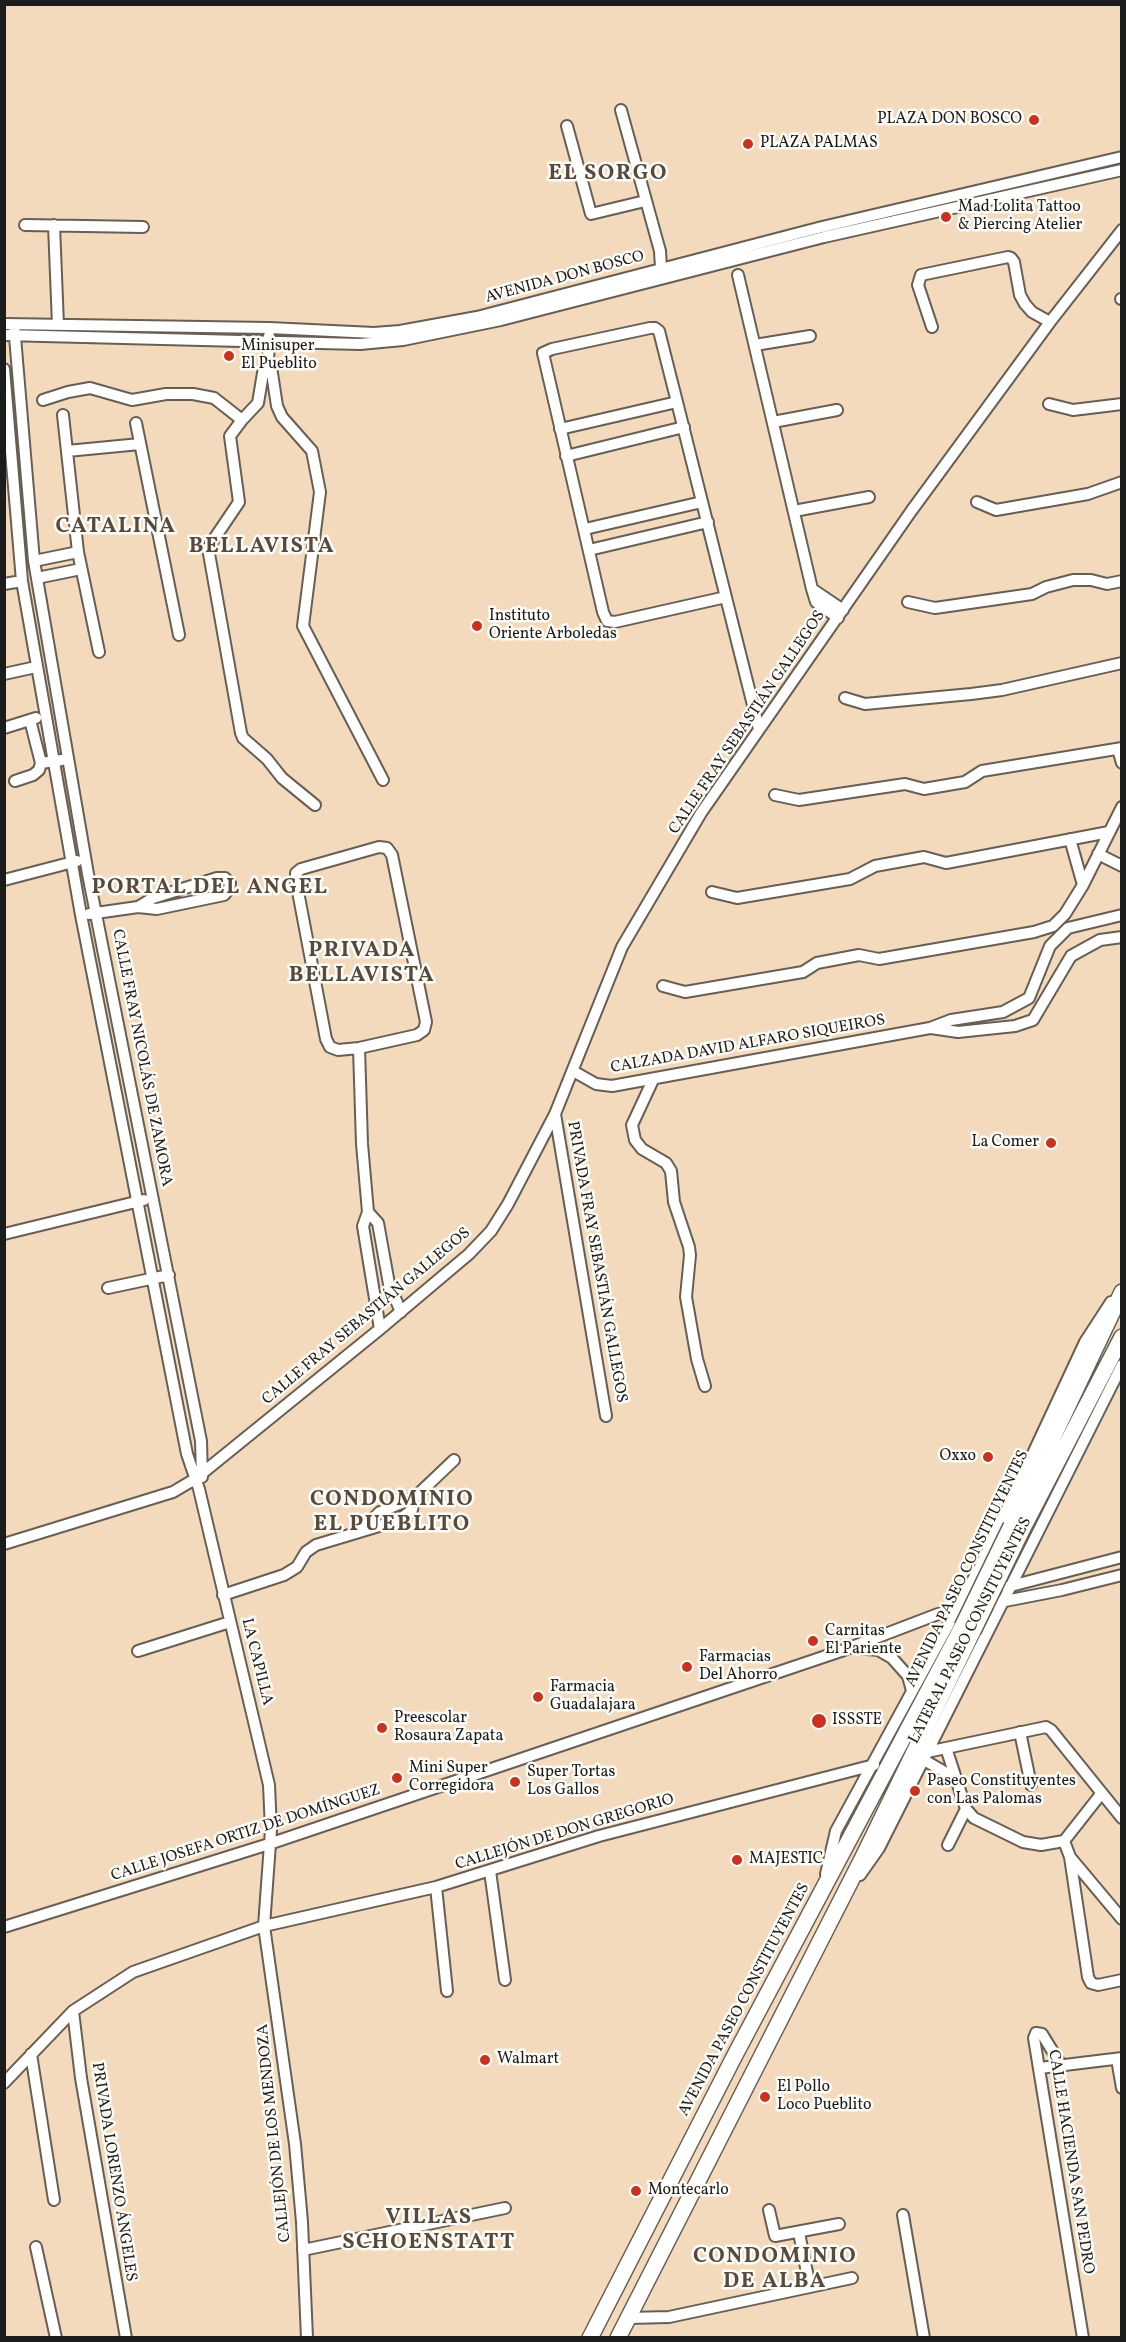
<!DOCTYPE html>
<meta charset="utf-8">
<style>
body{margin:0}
#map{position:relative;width:1126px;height:2342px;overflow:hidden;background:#f3dabd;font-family:Vollkorn,serif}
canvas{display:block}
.frame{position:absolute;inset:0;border:6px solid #1c1c1c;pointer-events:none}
</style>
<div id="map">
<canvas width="1126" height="2342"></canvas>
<div class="frame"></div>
</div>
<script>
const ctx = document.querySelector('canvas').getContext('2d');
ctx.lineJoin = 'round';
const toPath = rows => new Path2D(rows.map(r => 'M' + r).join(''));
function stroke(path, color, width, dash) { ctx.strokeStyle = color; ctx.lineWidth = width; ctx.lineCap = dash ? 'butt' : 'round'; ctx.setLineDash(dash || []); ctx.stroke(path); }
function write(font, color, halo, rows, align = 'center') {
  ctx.font = font + ' Vollkorn,serif'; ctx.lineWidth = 5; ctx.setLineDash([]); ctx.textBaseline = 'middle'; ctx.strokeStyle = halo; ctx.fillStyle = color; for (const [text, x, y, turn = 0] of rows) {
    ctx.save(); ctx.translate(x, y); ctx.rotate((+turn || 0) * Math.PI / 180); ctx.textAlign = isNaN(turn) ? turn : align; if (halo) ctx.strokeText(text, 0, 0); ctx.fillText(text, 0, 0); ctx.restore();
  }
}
const minor = toPath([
 [621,110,660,251,661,268],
 [567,126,591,214,645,201],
 [25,225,143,227],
 [54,225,58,325],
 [738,275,812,589,816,602,838,618],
 [1121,299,1122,299],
 [4,324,269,328,374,333,400,331,477,317,822,227,1122,157],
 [14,325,34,561,88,874,201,1441,202,1477],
 [932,327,918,285,921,275,1008,257,1011,258,1014,262,1020,295,1025,304,1032,312,1050,322],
 [4,335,360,344,403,340,501,320,824,237,1122,170],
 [269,336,268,364,272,373,277,406,282,417,312,451,320,492,303,626,383,780],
 [755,345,810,336],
 [4,369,22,581,81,915,187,1454,199,1489,269,1785,271,1830,264,1926,295,2144,302,2222,307,2338],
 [43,400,68,392,90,388,132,400,166,394,193,394,214,398,242,420,258,403,263,373,268,364],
 [1049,404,1073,410,1122,404],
 [63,415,78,552,99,652],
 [242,420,230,436,239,502,208,548,241,733,243,738,267,759,282,778,315,805],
 [773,422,837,410],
 [136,423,179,635],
 [560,429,677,402],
 [67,451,140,444],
 [566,456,684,427],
 [977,502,996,510,1088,494,1122,482],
 [794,511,869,497],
 [585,529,702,502],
 [589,550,708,522],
 [34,561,78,552],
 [37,578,81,569],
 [4,584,22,581],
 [812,589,843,610],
 [726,597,615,622,607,621,603,612,543,353,552,349,650,328,655,328,659,331,677,402,759,729],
 [908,602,935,608,1032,594,1046,587,1073,580,1091,580,1107,584,1122,581],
 [4,674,36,667],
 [845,698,865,704,971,694,1002,690,1122,663],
 [30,720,41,763,62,760],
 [4,728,36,718],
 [1118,749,1122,763],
 [15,781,33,775,39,770,41,763],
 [775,795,799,800,905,784,924,789,965,782,982,771,1122,748],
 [1070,839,1083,885],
 [379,847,387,848,392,855,426,1022,424,1030,417,1035,359,1048,338,1050,330,1047,326,1039,296,881,296,873,301,869,379,847],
 [1098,854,1122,866],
 [4,880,77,861],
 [712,892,737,898,850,879,875,866,924,857,946,863,1109,832],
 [89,914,138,907,157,909,224,895,229,889,230,883,225,878,217,878,153,898,138,907],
 [663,986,685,992,803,972,817,963,859,955,879,959,1034,932,1053,926,1065,914,1083,885,1122,807],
 [931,1028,958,1032,1015,1026,1033,1020,1071,956,1100,940,1122,937],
 [359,1048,362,1144,368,1212,363,1226,380,1329],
 [573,1071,596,1084,612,1086,930,1028,951,1020,1003,1012,1029,998,1050,946,1068,928,1122,915],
 [653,1080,632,1125,635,1140,642,1149,666,1163,671,1171,674,1202,689,1247,690,1255,686,1297,697,1359,705,1386],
 [555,1114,606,1416],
 [368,1212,378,1223,389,1284,401,1312],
 [4,1234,144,1200],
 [108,1288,169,1275],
 [361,1530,380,1512,414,1498,454,1460],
 [4,1544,173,1492,195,1479,380,1329,469,1254,491,1231,508,1204,555,1114,622,947,701,813,912,510,1050,322,1122,230],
 [1007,1587,1122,1557],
 [223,1595,284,1575,297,1567,306,1552,316,1545,399,1520,412,1510,414,1498],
 [857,1648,878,1650,892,1658,908,1676,912,1691],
 [138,1651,230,1622],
 [1020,1732,1031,1785],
 [946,1748,966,1809,974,1818,1023,1842,1041,1845,1064,1841,1101,1794],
 [927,1752,1046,1727,1051,1730,1122,1818],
 [924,1760,955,1778],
 [1064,1841,1070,1857,1122,1919],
 [948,1845,966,1809],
 [1070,1857,1088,1977,1091,1983,1098,1985,1122,1980],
 [490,1871,505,1980],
 [826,1874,836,1831,981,1565,1085,1342,1111,1302],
 [860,1875,879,1848,1122,1365],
 [436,1887,447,1991],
 [4,1927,269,1844,844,1650,938,1614,1062,1590,1122,1575],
 [73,2011,81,2078,126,2338],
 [31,2054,54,2200],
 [1117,2059,1122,2088],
 [1061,2065,1042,2034,1036,2033,1034,2038,1083,2338],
 [1040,2068,1122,2058],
 [4,2083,73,2011,133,1972,264,1926,436,1887,599,1836,874,1765],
 [769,2210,775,2236,839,2224],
 [903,2215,924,2338],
 [799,2233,810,2287],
 [36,2247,56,2338],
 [303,2250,505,2208],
 [628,2318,669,2317,852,2278]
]);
const highway = toPath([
 [1011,1526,1122,1292],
 [1022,1530,1122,1337],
 [590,2338,735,2055,962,1627],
 [618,2338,863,1857,973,1631]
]);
const highwayBridge = toPath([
 [962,1627,1011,1526],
 [973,1631,1022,1530]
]);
const markers = [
 [1034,120,6,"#c8321e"],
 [748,144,6,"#c8321e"],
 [946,217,6,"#c8321e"],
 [229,356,6,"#c8321e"],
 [477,626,6,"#c8321e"],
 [1051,1143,6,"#c8321e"],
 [988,1457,6,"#c8321e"],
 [813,1641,6,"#c8321e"],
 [687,1667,6,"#c8321e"],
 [538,1697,6,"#c8321e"],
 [819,1721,8,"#c8321e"],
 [382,1728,6,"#c8321e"],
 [397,1778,6,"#c8321e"],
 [515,1782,6,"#c8321e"],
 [915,1791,6,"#c8321e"],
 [737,1860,6,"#c8321e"],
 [485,2060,6,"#c8321e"],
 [765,2097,6,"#c8321e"],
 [636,2191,6,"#c8321e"]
];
const poiNames = [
 ["PLAZA DON BOSCO",1022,120,"right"],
 ["PLAZA PALMAS",760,144],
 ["Mad Lolita Tattoo",958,208],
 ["& Piercing Atelier",958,226],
 ["Minisuper",241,347],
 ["El Pueblito",241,365],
 ["Instituto",489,617],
 ["Oriente Arboledas",489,635],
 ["La Comer",1039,1143,"right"],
 ["Oxxo",976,1457,"right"],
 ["Carnitas",825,1632],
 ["El Pariente",825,1650],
 ["Farmacias",699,1658],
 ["Del Ahorro",699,1676],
 ["Farmacia",550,1688],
 ["Guadalajara",550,1706],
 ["Preescolar",394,1719],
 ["Rosaura Zapata",394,1737],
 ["ISSSTE",832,1721],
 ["Mini Super",409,1769],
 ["Corregidora",409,1787],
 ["Super Tortas",527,1773],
 ["Los Gallos",527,1791],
 ["Paseo Constituyentes",927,1782],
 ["con Las Palomas",927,1800],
 ["MAJESTIC",749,1860],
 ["Walmart",497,2060],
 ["El Pollo",777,2088],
 ["Loco Pueblito",777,2106],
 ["Montecarlo",648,2191]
];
const streetNames = [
 ["AVENIDA DON BOSCO",565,278,-15],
 ["CALLE FRAY SEBASTIÁN GALLEGOS",748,723,-56],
 ["CALZADA DAVID ALFARO SIQUEIROS",748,1045,-10],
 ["CALLE FRAY NICOLÁS DE ZAMORA",141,1058,79],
 ["PRIVADA FRAY SEBASTIÁN GALLEGOS",596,1262,80],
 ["CALLE FRAY SEBASTIÁN GALLEGOS",367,1317,-40],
 ["AVENIDA PASEO CONSTITUYENTES",968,1569,-64],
 ["LATERAL PASEO CONSITUYENTES",971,1631,-63],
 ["LA CAPILLA",256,1662,76],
 ["CALLEJÓN DE DON GREGORIO",565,1833,-17],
 ["CALLE JOSEFA ORTIZ DE DOMÍNGUEZ",246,1834,-18],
 ["AVENIDA PASEO CONSTITUYENTES",745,2000,-62],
 ["CALLEJÓN DE LOS MENDOZA",275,2133,-96],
 ["CALLE HACIENDA SAN PEDRO",1070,2162,81],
 ["PRIVADA LORENZO ÁNGELES",113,2172,81]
];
const districtNames = [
 ["EL SORGO",608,175],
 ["CATALINA",116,528],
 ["BELLAVISTA",262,548],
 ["PORTAL DEL ANGEL",210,889],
 ["PRIVADA",362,952],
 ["BELLAVISTA",362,977],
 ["CONDOMINIO",392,1501],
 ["EL PUEBLITO",392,1526],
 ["VILLAS",429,2219],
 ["SCHOENSTATT",429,2244],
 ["CONDOMINIO",775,2258],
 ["DE ALBA",775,2283]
];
stroke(minor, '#675e54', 14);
stroke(highway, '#675e54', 18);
stroke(minor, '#fff', 10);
stroke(highway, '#fff', 15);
stroke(highwayBridge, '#675e54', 18, []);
stroke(highwayBridge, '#fff', 15);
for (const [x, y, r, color] of markers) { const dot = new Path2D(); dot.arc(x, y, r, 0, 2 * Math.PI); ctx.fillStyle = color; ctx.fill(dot); stroke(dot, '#fdfcf7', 2); }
write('16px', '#1c1c1c', '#fdfcf7', poiNames, 'left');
write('16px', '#1c1c1c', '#fdfcf7', streetNames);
ctx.letterSpacing = '1.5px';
write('bold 22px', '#554a3d', '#fdfcf7', districtNames);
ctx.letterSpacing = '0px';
</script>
